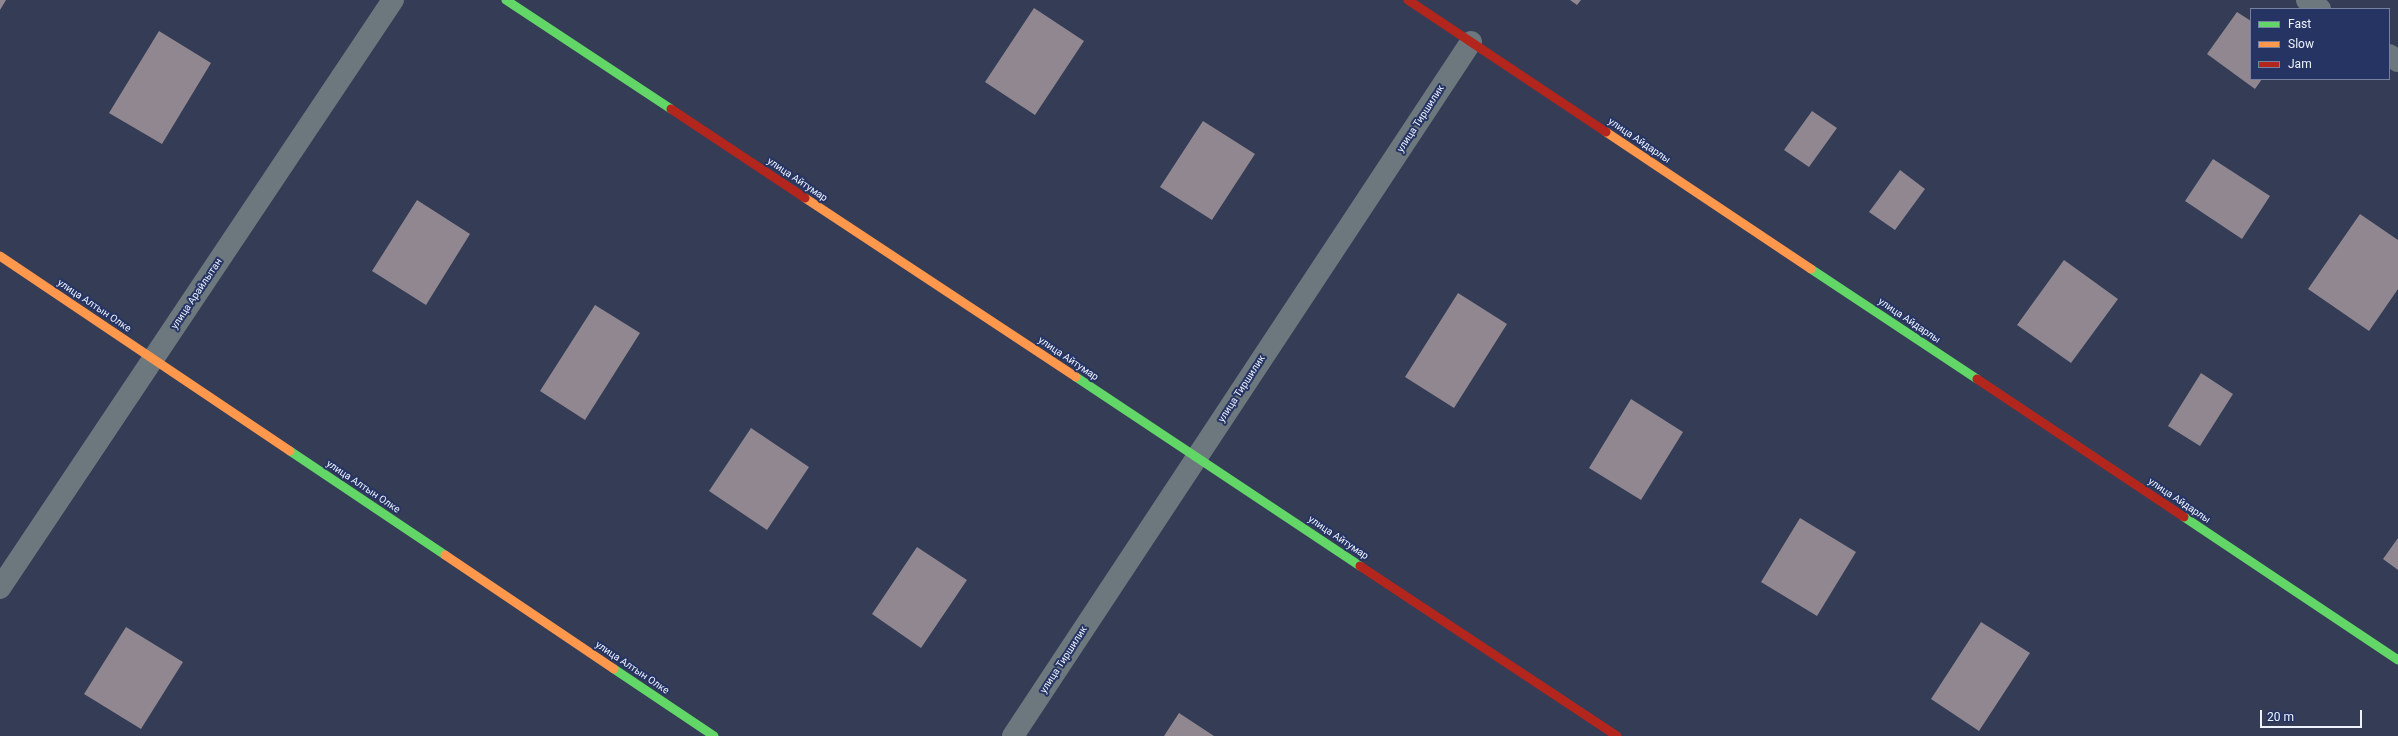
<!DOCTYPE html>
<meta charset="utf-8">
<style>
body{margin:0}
#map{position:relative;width:2398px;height:736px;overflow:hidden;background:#343c56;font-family:Roboto,sans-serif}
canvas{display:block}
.legend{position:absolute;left:2250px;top:8px;width:140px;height:72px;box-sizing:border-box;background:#263464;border:1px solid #7680a2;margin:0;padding:5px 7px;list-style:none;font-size:12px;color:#edf2fe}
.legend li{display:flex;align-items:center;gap:8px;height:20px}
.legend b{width:20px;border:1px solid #7680a2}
.scale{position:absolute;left:2260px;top:710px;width:102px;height:18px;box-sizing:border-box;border:2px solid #edf2fe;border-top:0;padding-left:5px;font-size:12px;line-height:14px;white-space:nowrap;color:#edf2fe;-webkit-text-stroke:3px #263464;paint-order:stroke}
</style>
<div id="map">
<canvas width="2398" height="736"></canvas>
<ul class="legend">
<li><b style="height:5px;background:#63d668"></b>Fast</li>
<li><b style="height:5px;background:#ff974d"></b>Slow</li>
<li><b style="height:5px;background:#b3261e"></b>Jam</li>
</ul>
<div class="scale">20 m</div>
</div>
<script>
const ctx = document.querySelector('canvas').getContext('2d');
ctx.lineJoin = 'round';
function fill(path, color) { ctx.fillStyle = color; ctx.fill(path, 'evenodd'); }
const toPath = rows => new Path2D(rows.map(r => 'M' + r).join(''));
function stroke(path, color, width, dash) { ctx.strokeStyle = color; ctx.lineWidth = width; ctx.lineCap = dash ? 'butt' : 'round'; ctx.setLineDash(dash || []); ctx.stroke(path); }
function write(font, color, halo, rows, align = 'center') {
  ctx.font = font + ' Roboto,sans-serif'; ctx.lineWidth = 4; ctx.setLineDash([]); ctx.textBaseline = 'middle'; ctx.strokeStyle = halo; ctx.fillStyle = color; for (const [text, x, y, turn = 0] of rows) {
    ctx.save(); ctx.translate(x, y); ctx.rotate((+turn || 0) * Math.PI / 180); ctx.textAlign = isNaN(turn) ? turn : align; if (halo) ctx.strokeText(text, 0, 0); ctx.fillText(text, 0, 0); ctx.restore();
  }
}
const building = toPath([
 [0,0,6,0,0,10],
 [1570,0,1581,0,1577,5],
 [1034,8,1084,41,1035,115,985,82],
 [2237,12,2251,21,2251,79,2262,79,2255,89,2207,54],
 [159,31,211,63,162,144,109,113],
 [1812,111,1837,128,1809,167,1784,150],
 [1203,121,1255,154,1212,220,1160,187],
 [2213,159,2270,196,2242,239,2185,201],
 [1900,170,1925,189,1895,230,1869,212],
 [417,200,470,234,426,305,372,271],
 [2360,214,2398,240,2398,289,2369,331,2308,289],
 [2064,260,2118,299,2071,363,2017,325],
 [1458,293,1507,324,1454,408,1405,377],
 [595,305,640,333,585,420,540,391],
 [2201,373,2233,394,2200,446,2168,426],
 [1631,399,1683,432,1641,500,1589,468],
 [751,428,809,467,767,530,709,491],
 [1800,518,1856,552,1817,616,1761,582],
 [2398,538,2398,570,2383,559],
 [917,547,967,580,921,648,872,614],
 [1981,622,2030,653,1979,731,1931,699],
 [126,627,183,662,141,729,84,694],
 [1179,713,1214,736,1164,736]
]);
const street = toPath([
 [2307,0,2320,9],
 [2389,55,2398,61],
 [0,588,393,0],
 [1013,736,1471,42]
]);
const fast = toPath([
 [506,0,671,109],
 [1811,269,1977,379],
 [1076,377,1360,566],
 [290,451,445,555],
 [2184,517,2398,660],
 [614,669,714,736]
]);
const slow = toPath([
 [1606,132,1811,269],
 [805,198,1076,377],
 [0,256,290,451],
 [445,555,614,669]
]);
const jam = toPath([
 [1408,0,1606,132],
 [671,109,805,198],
 [1977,379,2184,517],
 [1360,566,1617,736]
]);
const streetNames = [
 ["улица Тиршилик",1421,119,-57],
 ["улица Айдарлы",1639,141,34],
 ["улица Айтумар",797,180,34],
 ["улица Арайлытан",197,294,-56],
 ["улица Алтын Олке",94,306,34],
 ["улица Айдарлы",1909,321,34],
 ["улица Айтумар",1068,359,34],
 ["улица Тиршилик",1242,389,-57],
 ["улица Алтын Олке",363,487,34],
 ["улица Айдарлы",2179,501,34],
 ["улица Айтумар",1338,538,34],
 ["улица Тиршилик",1064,660,-57],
 ["улица Алтын Олке",632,668,34]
];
fill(building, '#918790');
stroke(street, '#6c787d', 22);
stroke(fast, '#63d668', 9);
stroke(slow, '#ff974d', 9);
stroke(jam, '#b3261e', 9);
write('10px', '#edf2fe', '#263464', streetNames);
</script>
